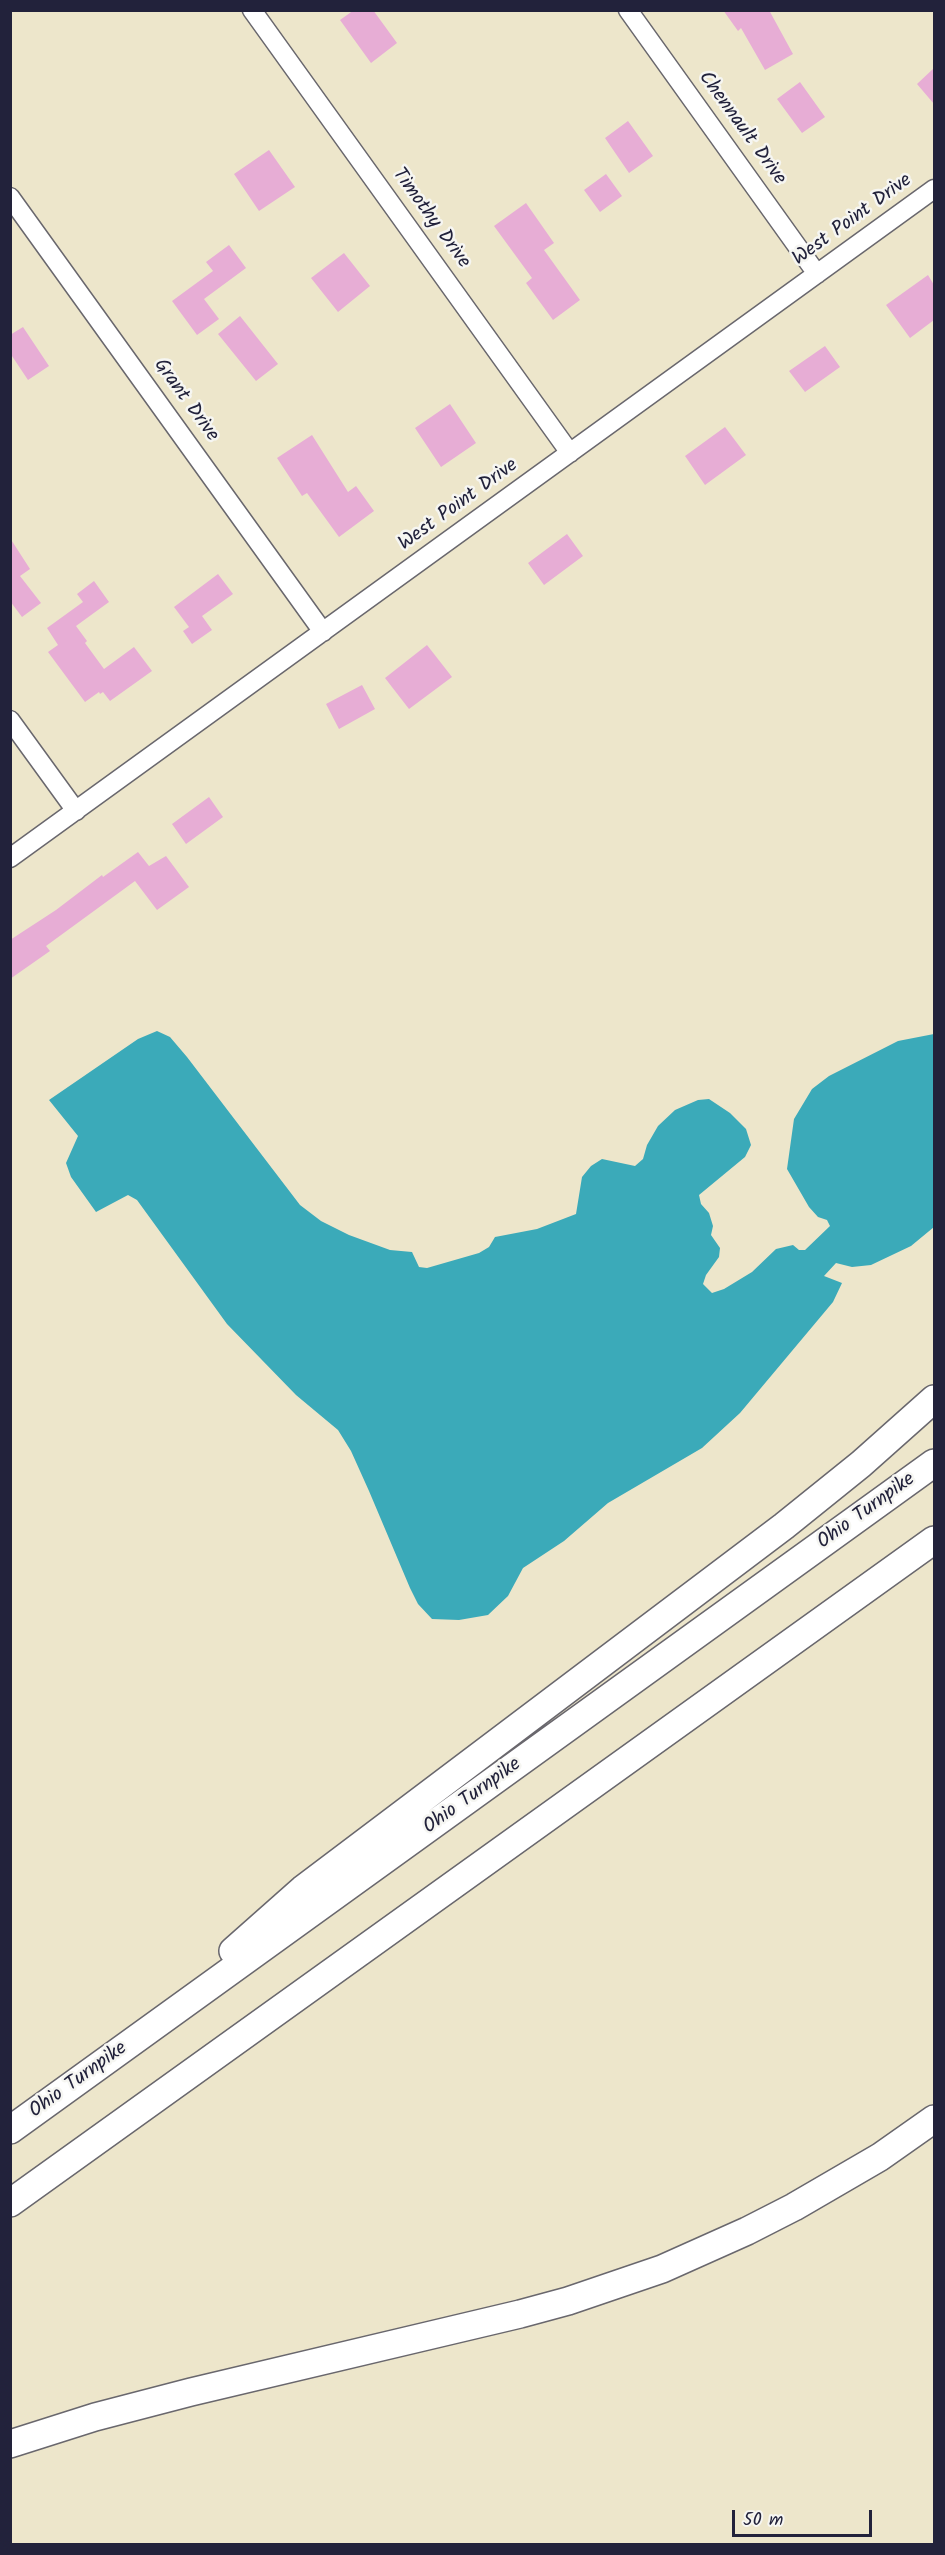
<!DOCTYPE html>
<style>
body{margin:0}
#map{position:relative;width:945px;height:2555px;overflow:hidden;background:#ede6cb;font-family:Kalam,sans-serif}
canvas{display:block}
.frame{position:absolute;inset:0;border:12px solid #22223b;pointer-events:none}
.scale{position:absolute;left:732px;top:2510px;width:140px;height:27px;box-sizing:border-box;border:3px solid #22223b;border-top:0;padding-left:8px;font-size:18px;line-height:21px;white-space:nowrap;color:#22223b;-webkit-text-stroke:4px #f6f6f2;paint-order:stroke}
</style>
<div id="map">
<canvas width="945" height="2555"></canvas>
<div class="frame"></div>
<div class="scale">50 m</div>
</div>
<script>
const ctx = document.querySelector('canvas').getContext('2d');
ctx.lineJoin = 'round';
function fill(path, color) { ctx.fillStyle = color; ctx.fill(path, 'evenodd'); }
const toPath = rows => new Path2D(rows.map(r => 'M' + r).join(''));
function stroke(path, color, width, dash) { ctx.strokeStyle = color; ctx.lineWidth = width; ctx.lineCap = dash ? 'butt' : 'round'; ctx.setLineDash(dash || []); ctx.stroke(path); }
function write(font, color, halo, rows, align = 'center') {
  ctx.font = font + ' Kalam,sans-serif'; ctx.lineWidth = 5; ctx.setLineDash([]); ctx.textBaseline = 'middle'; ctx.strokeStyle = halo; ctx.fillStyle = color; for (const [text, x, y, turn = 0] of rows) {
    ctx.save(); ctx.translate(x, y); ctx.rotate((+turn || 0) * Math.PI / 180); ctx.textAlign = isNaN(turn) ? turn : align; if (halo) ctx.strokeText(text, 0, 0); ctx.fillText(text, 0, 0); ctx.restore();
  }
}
const water = toPath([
 [157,1031,170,1037,187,1057,300,1205,321,1221,349,1235,390,1250,412,1252,419,1267,427,1268,479,1253,489,1247,495,1237,537,1229,576,1214,582,1177,591,1166,602,1159,635,1166,643,1159,647,1145,658,1126,675,1110,698,1100,709,1099,730,1113,746,1129,751,1145,745,1157,699,1195,701,1204,709,1213,713,1226,711,1235,720,1248,719,1257,706,1275,703,1284,712,1293,724,1289,752,1272,776,1249,793,1245,799,1250,805,1250,830,1226,827,1220,818,1217,809,1207,787,1169,794,1119,812,1089,829,1076,898,1041,934,1034,934,1227,911,1246,871,1265,852,1267,836,1263,824,1276,842,1283,833,1302,740,1413,702,1448,608,1503,564,1541,523,1568,508,1596,488,1615,459,1620,432,1619,418,1604,410,1588,369,1491,351,1451,338,1430,296,1395,227,1324,137,1200,128,1195,96,1212,71,1177,66,1163,78,1136,49,1100,138,1039]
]);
const building = toPath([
 [354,10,373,10,397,43,371,63,340,20],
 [723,10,769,10,793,54,765,70,741,28,738,31],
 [934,68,934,104,917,84],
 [800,82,825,117,802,133,777,99],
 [628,121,653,156,629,173,605,138],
 [269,150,295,187,259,211,234,174],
 [606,174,622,196,600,212,584,190],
 [526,203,554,243,544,250,580,300,553,320,526,283,532,278,494,226],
 [229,245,246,268,204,299,219,319,197,335,172,301,213,271,206,262],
 [344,253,370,286,338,312,311,278],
 [928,275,934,285,934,320,910,338,886,305],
 [240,316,278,364,256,381,218,334],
 [23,327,49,366,28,380,10,353,10,335],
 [825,346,840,367,805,392,789,371],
 [450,404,476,443,441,467,415,428],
 [725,427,746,455,705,485,685,456],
 [312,435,348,492,356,486,374,511,339,537,307,493,302,496,277,458],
 [567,534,583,556,544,585,528,563],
 [10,538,30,569,20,576,41,603,22,617,10,601],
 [218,574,233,594,202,616,212,630,192,644,183,631,189,627,174,607],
 [94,581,109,602,76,626,87,641,85,643,104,669,134,647,152,671,110,701,103,692,100,694,99,692,85,702,48,652,58,645,47,628,83,602,77,594],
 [427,645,452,677,409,709,385,678],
 [362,685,375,709,339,729,326,704],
 [209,797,223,817,186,844,172,824],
 [138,852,149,866,166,856,189,887,157,910,135,881,46,946,50,951,10,979,10,940,56,910,102,875,103,877]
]);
const minor = toPath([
 [252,10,570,453],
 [628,10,817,274],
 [10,197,323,632],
 [10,720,76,811],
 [10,858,934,189]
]);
const highway = toPath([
 [233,1951,303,1889,784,1526,861,1464,934,1399],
 [10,2130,934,1463],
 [10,2203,934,1540],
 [10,2444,95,2417,191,2392,520,2314,568,2301,662,2269,747,2231,794,2207,880,2157,934,2119]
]);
const streetNames = [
 ["Chennault Drive",741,129,54],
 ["Timothy Drive",430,219,54],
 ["West Point Drive",853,221,-36],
 ["Grant Drive",185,401,54],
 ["West Point Drive",459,506,-36],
 ["Ohio Turnpike",867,1512,-36],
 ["Ohio Turnpike",473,1797,-36],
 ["Ohio Turnpike",79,2081,-36]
];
fill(water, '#3baab9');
fill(building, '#e7add5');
stroke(minor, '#69676d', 21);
stroke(highway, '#69676d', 30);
stroke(minor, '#fff', 18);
stroke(highway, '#fff', 27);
write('20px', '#22223b', '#f6f6f2', streetNames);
</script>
